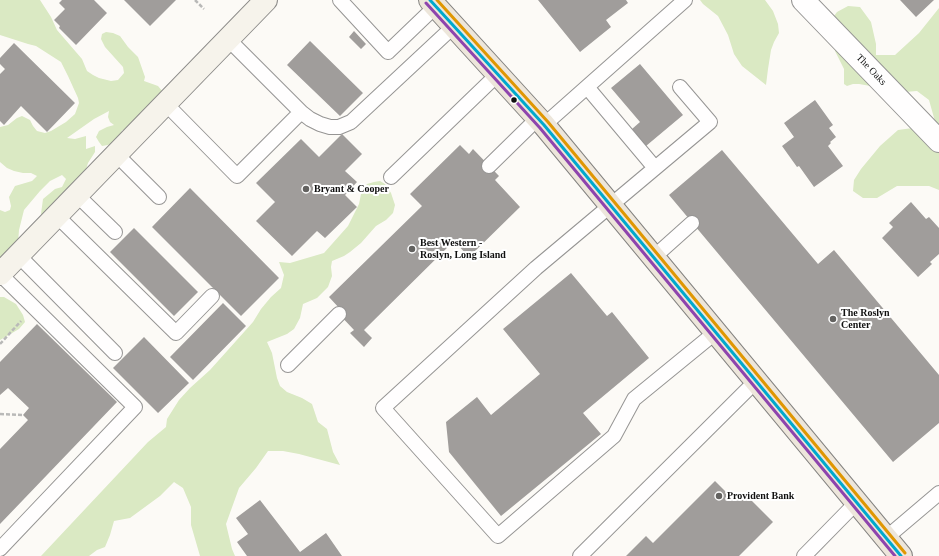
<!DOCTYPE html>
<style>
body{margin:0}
canvas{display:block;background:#fcfaf6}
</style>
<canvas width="939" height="556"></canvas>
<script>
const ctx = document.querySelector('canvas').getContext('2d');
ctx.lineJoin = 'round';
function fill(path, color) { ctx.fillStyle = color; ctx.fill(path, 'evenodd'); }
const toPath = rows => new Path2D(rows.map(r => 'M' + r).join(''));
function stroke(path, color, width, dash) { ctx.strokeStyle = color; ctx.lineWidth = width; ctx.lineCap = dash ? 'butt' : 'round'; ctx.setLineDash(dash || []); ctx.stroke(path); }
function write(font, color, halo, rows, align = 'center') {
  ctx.font = font + ' Georgia,serif'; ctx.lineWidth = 4; ctx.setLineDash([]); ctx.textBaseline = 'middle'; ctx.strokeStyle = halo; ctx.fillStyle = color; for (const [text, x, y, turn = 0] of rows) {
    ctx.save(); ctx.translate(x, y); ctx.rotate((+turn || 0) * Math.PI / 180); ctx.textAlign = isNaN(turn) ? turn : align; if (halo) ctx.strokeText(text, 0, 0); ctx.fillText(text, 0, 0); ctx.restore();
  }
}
const forest = toPath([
 [0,0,40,0,51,17,57,30,82,59,87,71,93,75,99,78,111,81,118,80,124,73,123,67,105,47,101,39,102,34,106,32,113,33,120,36,128,47,138,57,145,77,144,81,158,86,163,92,127,133,122,130,121,135,116,141,108,145,102,146,99,142,96,137,99,131,107,127,114,125,110,122,108,117,109,111,94,119,67,138,75,139,86,136,86,149,95,146,95,152,88,163,82,182,42,219,41,214,43,199,55,189,62,187,66,179,62,175,50,181,40,191,24,210,19,230,18,243,0,269,0,210,5,212,10,210,11,206,9,197,15,186,32,181,37,176,31,173,23,173,14,171,7,168,0,162,0,127,8,125,17,118,22,116,30,120,33,126,37,131,45,133,51,131,66,122,75,114,79,103,78,98,68,76,61,62,36,46,28,44,0,35],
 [700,0,765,0,773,11,778,24,779,33,774,42,771,50,768,69,766,85,742,66,734,54,728,35,718,16,703,4],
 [848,6,860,7,871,22,876,44,876,55,895,55,919,33,939,8,939,190,929,186,897,186,877,198,863,198,853,191,854,180,861,169,880,146,898,130,920,127,938,132,929,100,917,91,905,92,859,84,853,84,847,86,844,84,844,69,835,51,832,35,831,20,837,12],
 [380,181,385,184,391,193,395,205,393,213,386,220,376,226,361,243,350,252,344,256,332,261,331,267,332,276,328,287,317,298,303,304,300,318,294,329,287,334,267,342,272,353,277,378,280,386,287,392,302,398,312,404,318,422,327,429,333,452,340,465,299,454,283,451,268,451,256,468,239,488,226,524,232,549,235,556,200,556,191,525,191,507,183,488,174,482,160,496,130,518,114,521,110,535,105,547,97,550,89,556,41,556,148,442,166,427,167,419,179,400,190,388,210,370,253,322,261,309,271,297,281,288,284,275,279,262,290,263,324,253,348,226,359,204,361,194,367,184,374,182],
 [0,297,4,297,16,304,23,315,25,322,19,329,0,340]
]);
const building = toPath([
 [62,0,94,0,107,13,76,45,59,28,60,26,54,20,65,9,59,3],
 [124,0,176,0,150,26],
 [538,0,626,0,628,3,606,20,611,27,580,52],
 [900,0,934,0,916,17],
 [354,31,366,44,361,49,349,37],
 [310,41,363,93,340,116,287,65],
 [14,43,75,103,47,132,21,106,4,125,0,121,0,74,5,69,0,64,0,58],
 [640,64,683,115,646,146,632,129,640,122,611,88],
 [815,100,833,125,829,128,836,137,830,142,831,143,828,146,843,166,814,187,799,166,797,167,782,146,794,137,784,123],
 [342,134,362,154,345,171,357,182,345,195,357,207,325,238,317,231,292,256,256,221,275,202,256,183,301,139,319,157],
 [460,145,469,154,473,149,499,176,495,180,520,207,469,257,454,241,364,330,372,338,364,347,350,333,354,330,337,312,340,309,329,297,422,206,410,194],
 [722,150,818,264,834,250,939,375,939,423,893,462,669,195],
 [190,188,279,278,241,316,152,227],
 [911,202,926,219,929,217,939,228,939,254,930,262,932,264,918,277,882,238,893,227,889,223],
 [134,228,198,292,174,316,110,252],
 [571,273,607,316,612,312,649,358,583,413,601,434,501,516,449,452,446,422,477,397,491,415,540,374,503,329],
 [223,303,246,326,193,380,170,357],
 [37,324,117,402,0,524,0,449,28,420,23,415,29,408,8,388,0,395,0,362],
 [144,337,189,383,158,413,113,368],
 [715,481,735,501,743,492,773,522,739,556,626,556,646,536,653,543],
 [260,500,300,552,326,533,342,556,247,556,237,542,248,534,236,518]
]);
const path = toPath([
 [195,0,204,9],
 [0,344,21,321],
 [0,414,23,415]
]);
const service = toPath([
 [340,0,388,52,436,6],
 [228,39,301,112,310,119,320,124,330,127,339,127,351,122,454,26],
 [587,87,655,168],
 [680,87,710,122,536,268,383,408,498,536,614,436,634,399,716,332],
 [165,103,237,176,301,112],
 [544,125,685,0],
 [116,154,159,197],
 [489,166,538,118],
 [391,177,498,74],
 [77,195,115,232],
 [57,216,176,333,212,296],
 [18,255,115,353],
 [654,257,692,223],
 [0,274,135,407,0,549],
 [288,365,339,314],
 [886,538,939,493],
 [580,556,756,381],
 [804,556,857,502]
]);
const minor = toPath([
 [803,0,939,141]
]);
const secondary = toPath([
 [0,274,266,0]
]);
const primary = toPath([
 [430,0,544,125,901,556]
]);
const bus1 = toPath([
 [430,0,544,125,901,556]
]);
const bus2 = toPath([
 [426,3,540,128,895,556]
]);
const bus3 = toPath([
 [437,0,548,122,905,553]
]);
const markers = [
 [514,100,3.5,"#101010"],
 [306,189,4,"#636260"],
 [412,249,4,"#636260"],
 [833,319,4,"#636260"],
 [719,496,4,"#636260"]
];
const streetNames = [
 ["The Oaks",871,70,46]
];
const poiNames = [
 ["Bryant & Cooper",314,189],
 ["Best Western -",420,243],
 ["Roslyn, Long Island",420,255],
 ["The Roslyn",841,313],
 ["Center",841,325],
 ["Provident Bank",727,496]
];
fill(forest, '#dae9c3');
fill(building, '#a09d9b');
stroke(service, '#969594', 16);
stroke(minor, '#969594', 24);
stroke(secondary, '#8d8c8a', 24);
stroke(primary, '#848381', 24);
stroke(path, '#b9b9b8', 2.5, [4, 2]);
stroke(service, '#fffefe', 14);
stroke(minor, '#fffefe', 22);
stroke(secondary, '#f6f3eb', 22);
stroke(primary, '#ede6db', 22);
stroke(bus1, '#00a9ce', 3);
stroke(bus2, '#8e44ad', 3);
stroke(bus3, '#e09702', 3);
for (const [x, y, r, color] of markers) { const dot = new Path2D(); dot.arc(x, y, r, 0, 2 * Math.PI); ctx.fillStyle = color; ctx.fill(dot); stroke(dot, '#fff', 1.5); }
write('10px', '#101010', '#fff', streetNames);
write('bold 10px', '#101010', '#fff', poiNames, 'left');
</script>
